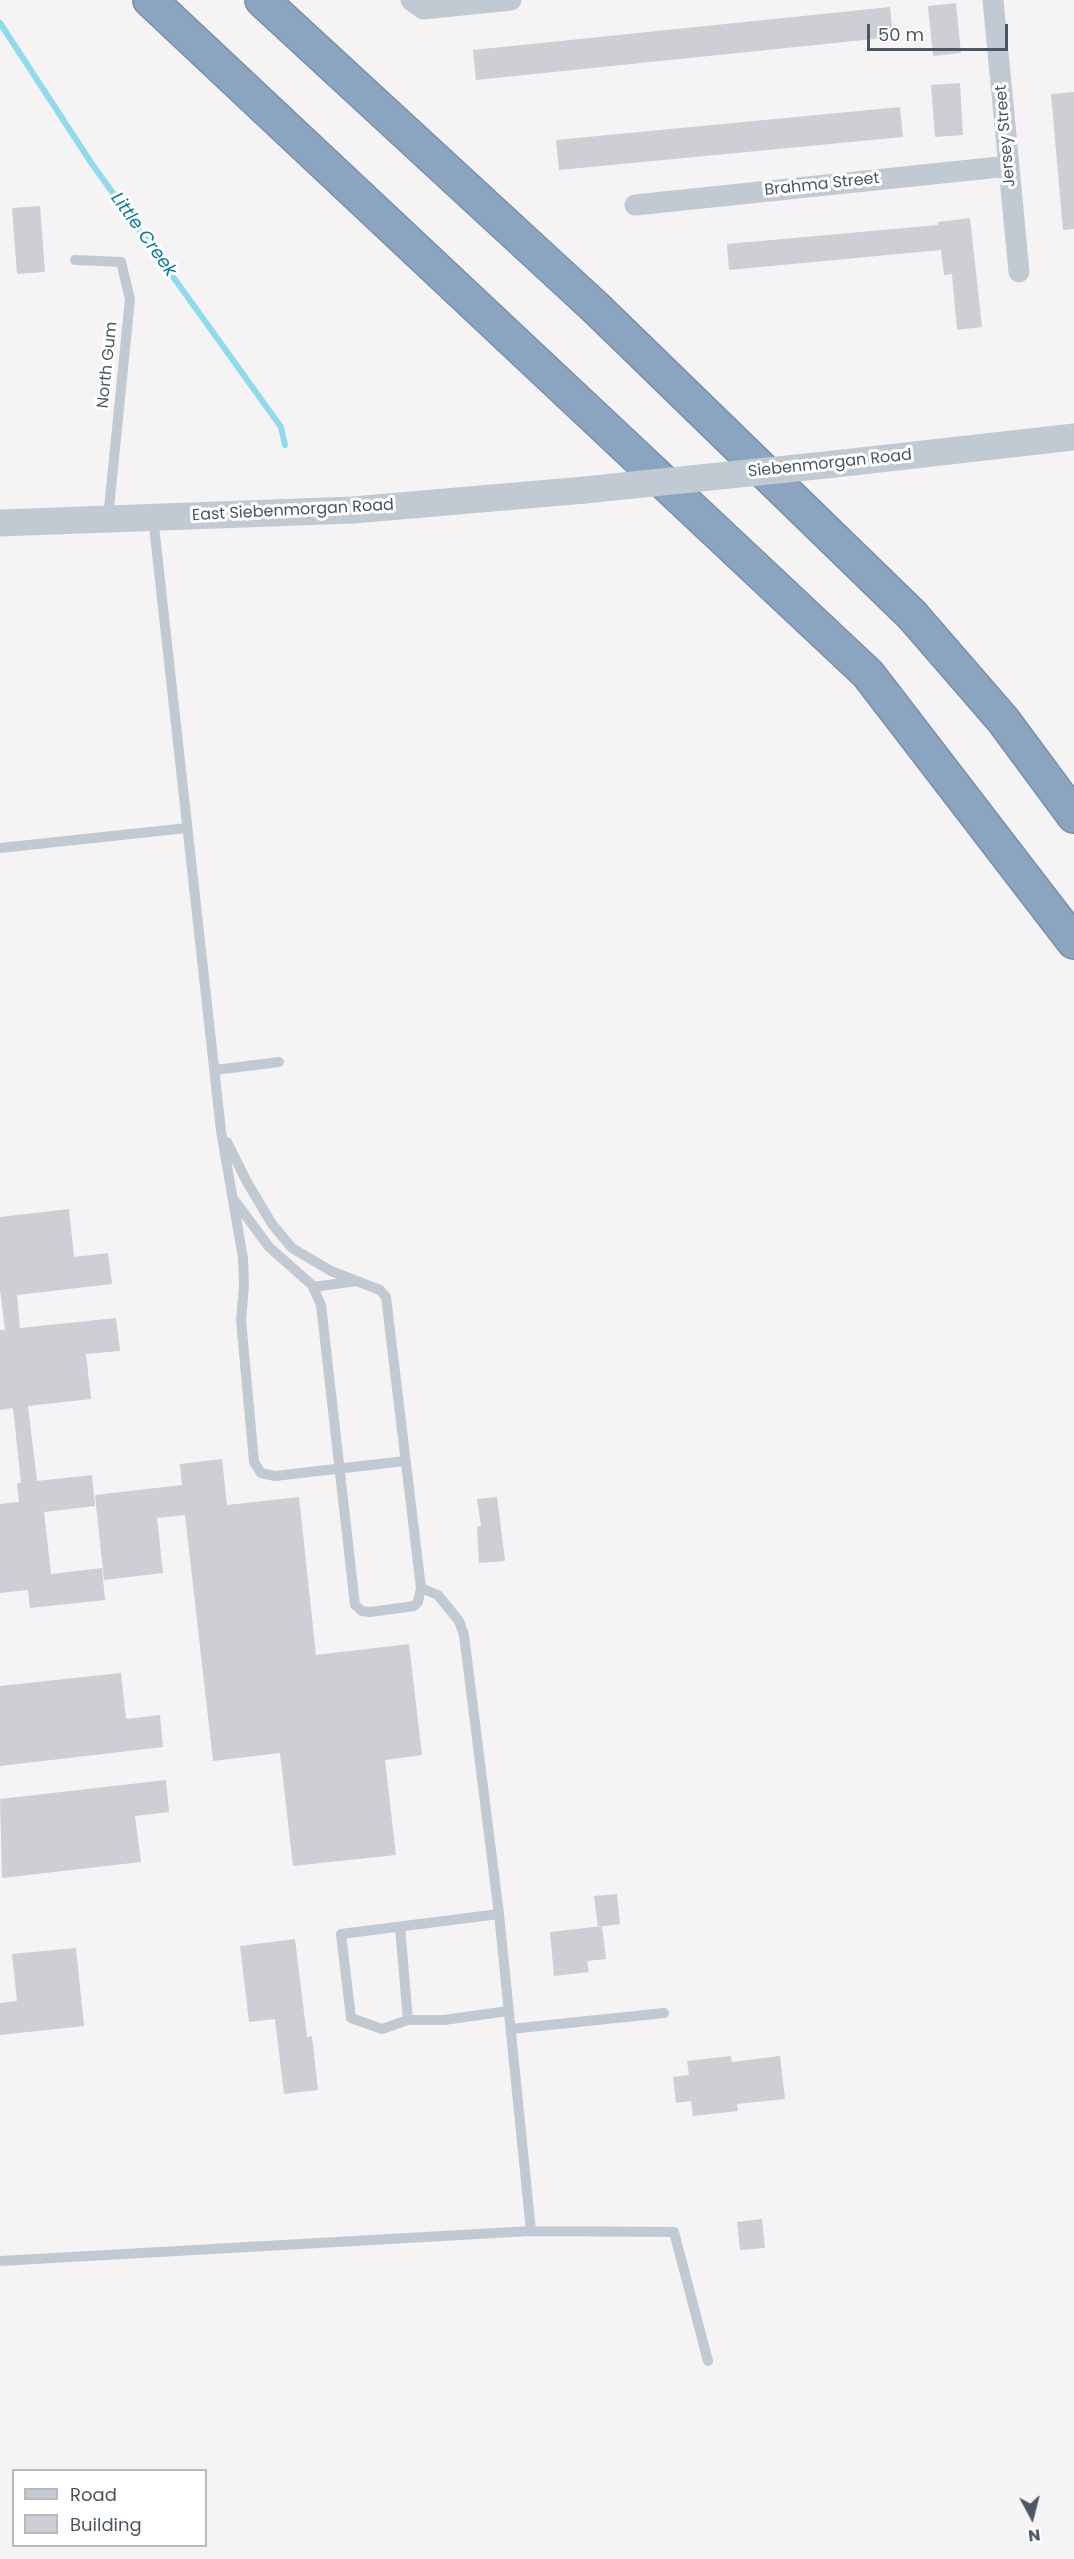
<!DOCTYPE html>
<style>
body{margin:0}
#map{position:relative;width:1074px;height:2559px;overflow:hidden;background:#f5f3f3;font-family:Poppins,sans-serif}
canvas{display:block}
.legend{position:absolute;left:12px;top:2469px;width:195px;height:78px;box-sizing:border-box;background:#fff;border:2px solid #b7bbc0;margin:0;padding:8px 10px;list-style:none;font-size:18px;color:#4a5661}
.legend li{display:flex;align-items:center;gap:12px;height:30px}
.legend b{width:30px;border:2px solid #b7bbc0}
.north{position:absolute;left:1002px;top:2487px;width:60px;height:60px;-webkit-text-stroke:4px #fff;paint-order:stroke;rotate:173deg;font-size:16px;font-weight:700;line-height:24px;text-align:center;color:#4a5661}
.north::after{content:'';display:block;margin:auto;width:21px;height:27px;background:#4a5661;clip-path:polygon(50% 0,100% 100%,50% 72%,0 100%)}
.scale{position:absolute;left:867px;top:24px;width:141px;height:27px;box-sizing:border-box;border:3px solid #4a5661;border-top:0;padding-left:8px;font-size:18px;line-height:21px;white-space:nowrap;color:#4a5661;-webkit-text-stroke:4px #fff;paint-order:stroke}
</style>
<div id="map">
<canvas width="1074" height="2559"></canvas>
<ul class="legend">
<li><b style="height:8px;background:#c1cad2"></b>Road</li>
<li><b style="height:16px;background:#cdcfd5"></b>Building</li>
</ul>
<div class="north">N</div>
<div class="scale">50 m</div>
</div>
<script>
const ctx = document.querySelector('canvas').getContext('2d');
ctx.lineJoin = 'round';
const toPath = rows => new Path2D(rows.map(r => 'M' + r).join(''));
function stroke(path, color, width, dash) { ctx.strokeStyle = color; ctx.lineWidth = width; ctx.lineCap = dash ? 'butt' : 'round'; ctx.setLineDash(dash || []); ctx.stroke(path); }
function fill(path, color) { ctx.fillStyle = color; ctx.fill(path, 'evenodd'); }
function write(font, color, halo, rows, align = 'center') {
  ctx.font = font + ' Poppins,sans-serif'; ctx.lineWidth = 6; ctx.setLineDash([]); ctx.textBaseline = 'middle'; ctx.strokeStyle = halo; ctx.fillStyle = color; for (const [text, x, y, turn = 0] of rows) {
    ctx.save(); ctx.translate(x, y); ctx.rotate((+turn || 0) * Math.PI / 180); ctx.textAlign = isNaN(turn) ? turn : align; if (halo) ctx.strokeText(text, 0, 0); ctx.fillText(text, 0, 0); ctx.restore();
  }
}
const stream = toPath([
 [0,23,92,164,281,427,285,445]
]);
const building = toPath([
 [956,3,961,53,933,56,928,6],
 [890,7,893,37,476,80,473,50],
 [960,83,963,135,935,137,931,85],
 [1074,92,1074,229,1063,230,1051,94],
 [900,107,903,137,559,170,556,140],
 [40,206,45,272,17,274,12,208],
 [970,218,982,327,957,330,952,274,944,275,941,250,729,270,727,244,938,225,938,222],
 [69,1209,74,1257,108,1253,112,1284,17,1295,20,1328,116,1318,120,1351,86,1354,91,1399,28,1406,37,1481,92,1475,95,1506,44,1512,51,1574,102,1568,105,1600,30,1608,28,1590,0,1593,0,1504,19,1502,17,1483,21,1483,13,1408,0,1410,0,1330,5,1330,0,1289,0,1217],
 [222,1459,227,1505,299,1497,316,1655,409,1644,422,1755,385,1760,396,1855,293,1866,280,1753,213,1761,185,1515,157,1518,163,1573,104,1580,95,1495,182,1485,180,1464],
 [497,1497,505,1561,479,1563,477,1527,481,1526,477,1499],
 [121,1673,126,1719,160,1715,163,1747,0,1766,0,1686],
 [166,1780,169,1812,135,1816,141,1862,2,1878,0,1799],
 [617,1894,620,1924,598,1927,594,1896],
 [602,1926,606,1959,587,1961,589,1972,554,1976,550,1932],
 [295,1939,307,2037,312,2036,318,2090,284,2094,275,2019,249,2022,240,1946],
 [76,1948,84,2026,0,2035,0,2003,17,2001,12,1954],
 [731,2056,732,2062,780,2056,785,2099,737,2104,738,2111,693,2116,691,2101,676,2103,673,2077,689,2075,687,2061],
 [762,2219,765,2248,740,2250,737,2222]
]);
const service = toPath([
 [75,260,121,262,130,299,108,518],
 [153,517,221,1131,243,1258,244,1286,241,1320,254,1462,261,1473,275,1476,405,1461],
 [0,848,187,828],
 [215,1070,279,1062],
 [227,1142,247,1182,272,1224,292,1248,331,1271,380,1290,386,1297,421,1588,418,1602,414,1606,370,1612,362,1611,355,1605,321,1305,312,1285,269,1247,235,1201],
 [313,1287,357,1281],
 [421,1588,438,1595,459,1621,464,1635,499,1914,531,2231],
 [400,1927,408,2020,382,2029,351,2018,341,1934,499,1914],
 [408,2020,444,2020,508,2011],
 [511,2029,664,2013],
 [0,2261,531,2231,674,2232,708,2361]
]);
const minor = toPath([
 [411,0,423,9,511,0],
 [993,0,1019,272],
 [635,205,1009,166]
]);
const tertiary = toPath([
 [835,464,1074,437],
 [0,523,353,510,585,490]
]);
const motorway = toPath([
 [150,0,868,674,1074,942],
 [262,0,595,307,912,615,1003,720,1074,816]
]);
const tertiaryBridge = toPath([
 [585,490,835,464]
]);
const streetNames = [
 ["Jersey Street",1006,136,-95],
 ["Brahma Street",822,185,-6],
 ["North Gum",108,365,-84],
 ["Siebenmorgan Road",830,464,-6],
 ["East Siebenmorgan Road",293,511,-3]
];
const waterNames = [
 ["Little Creek",143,235,54]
];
stroke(stream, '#90daee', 6);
fill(building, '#cdcfd5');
stroke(motorway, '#7690ad', 36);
stroke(service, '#c1cad2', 10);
stroke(minor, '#c1cad2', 21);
stroke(tertiary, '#c1cad2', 27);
stroke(motorway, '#8ba5c1', 33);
stroke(tertiaryBridge, '#c1cad2', 27);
write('16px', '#4a5661', '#fff', streetNames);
write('italic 18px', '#0c7c9b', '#fff', waterNames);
</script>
